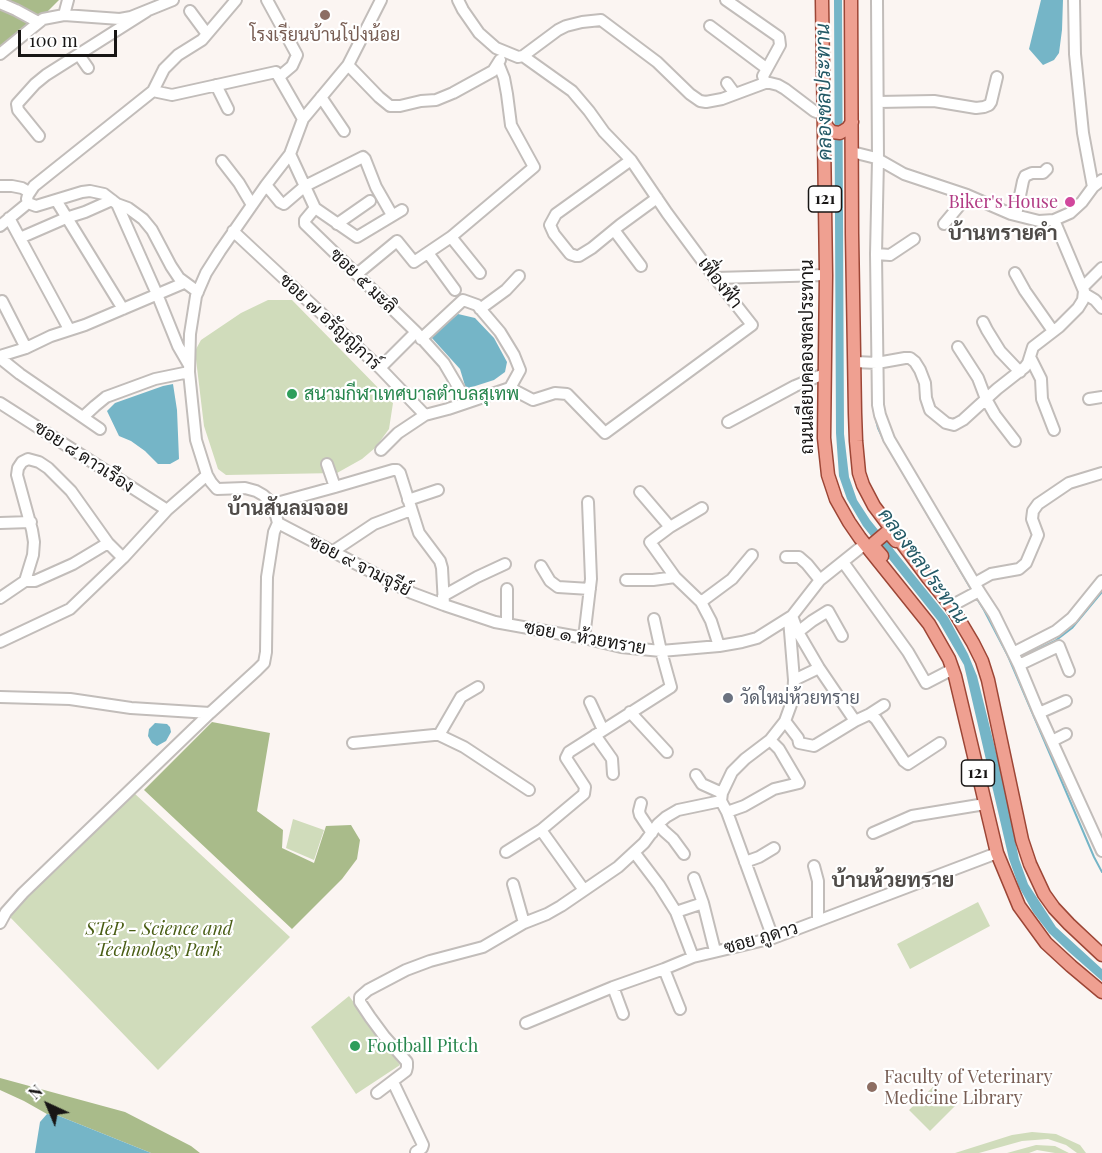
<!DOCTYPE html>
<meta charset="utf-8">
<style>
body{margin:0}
#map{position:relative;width:1102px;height:1153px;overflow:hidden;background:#fbf5f2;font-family:"Playfair Display",serif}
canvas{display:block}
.north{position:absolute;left:18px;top:1075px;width:60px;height:60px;-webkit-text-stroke:4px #fff;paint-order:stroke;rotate:316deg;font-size:16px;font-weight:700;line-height:24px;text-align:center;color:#181615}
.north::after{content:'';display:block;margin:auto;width:21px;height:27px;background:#181615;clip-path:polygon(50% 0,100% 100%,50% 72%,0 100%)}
.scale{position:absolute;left:18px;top:30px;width:99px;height:27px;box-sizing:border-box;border:3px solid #181615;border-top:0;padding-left:8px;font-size:18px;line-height:21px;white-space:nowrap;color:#181615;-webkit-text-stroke:4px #fff;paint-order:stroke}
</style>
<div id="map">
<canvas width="1102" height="1153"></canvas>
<div class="north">N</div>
<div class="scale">100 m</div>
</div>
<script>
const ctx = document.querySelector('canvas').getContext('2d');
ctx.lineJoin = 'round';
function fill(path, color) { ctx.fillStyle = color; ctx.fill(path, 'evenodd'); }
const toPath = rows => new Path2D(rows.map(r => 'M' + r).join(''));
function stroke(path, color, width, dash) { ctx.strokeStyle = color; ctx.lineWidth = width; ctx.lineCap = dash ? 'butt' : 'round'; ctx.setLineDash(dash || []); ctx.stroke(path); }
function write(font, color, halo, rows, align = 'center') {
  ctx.font = font + ' "Playfair Display",Sarabun,serif'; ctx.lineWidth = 4.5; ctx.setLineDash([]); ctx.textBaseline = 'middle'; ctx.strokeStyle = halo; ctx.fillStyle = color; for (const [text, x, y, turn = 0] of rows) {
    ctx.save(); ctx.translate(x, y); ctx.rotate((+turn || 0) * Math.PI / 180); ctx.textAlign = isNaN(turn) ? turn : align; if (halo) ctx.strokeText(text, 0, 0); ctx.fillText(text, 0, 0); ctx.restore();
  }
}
const green = toPath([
 [268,300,292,300,393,403,389,429,375,448,362,459,337,473,226,475,218,469,204,426,195,351,201,340,241,313],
 [134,793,290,937,158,1070,8,915],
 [293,819,324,830,314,860,286,848],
 [978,902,990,926,910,969,897,944],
 [349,996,400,1065,356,1094,311,1027],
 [934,1086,955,1106,930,1131,909,1110],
 [1032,1132,1056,1134,1080,1145,1086,1153,1077,1153,1066,1145,1048,1139,1022,1141,979,1153,955,1153,1012,1135],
 [1036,1145,1055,1146,1069,1153,1055,1153,1037,1150,1029,1153,1007,1153]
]);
const forest = toPath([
 [0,0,59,0,43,16,0,47],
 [212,722,270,733,257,811,283,830,282,848,314,863,326,826,351,825,360,840,357,859,342,879,292,929,144,790],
 [0,1078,125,1112,191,1146,200,1153,151,1153,59,1116,47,1114,24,1101,0,1090]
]);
const water = toPath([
 [834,0,842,0,844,434,849,477,857,500,870,520,948,617,968,654,977,676,1000,768,1019,859,1028,884,1056,927,1102,969,1102,981,1069,952,1049,933,1033,912,1019,887,1009,859,964,665,939,622,863,526,847,499,839,476,836,433],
 [1041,0,1063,0,1062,30,1059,53,1054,60,1043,65,1029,49],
 [458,314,475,318,494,338,507,362,505,372,494,380,466,389,460,369,431,337],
 [173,384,177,410,179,459,170,464,158,464,145,451,131,441,119,436,107,411,115,403,163,386],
 [155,723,167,724,170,727,171,732,166,741,157,746,152,743,148,736,149,729],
 [47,1114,59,1116,151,1153,35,1153,40,1122]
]);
const stream = toPath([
 [872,0,872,153],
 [872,162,872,189],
 [873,381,873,402],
 [873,408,878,428,884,441,971,589],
 [976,597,984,610,1008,656,1094,857,1102,872],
 [1019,658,1055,641,1072,628,1102,592]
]);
const minor = toPath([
 [267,0,297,55,292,66,279,77],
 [458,0,463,10,479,33,496,48,518,57,523,56,558,30,566,26,582,22,601,20,657,62,690,94,700,101,706,102,722,99,765,83,770,83,778,85,785,89,814,111,824,115],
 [726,0,779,37,780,45,763,76,765,83],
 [877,0,878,159,876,254,878,405,880,415,889,439,979,591,994,614,1019,665,1039,713,1102,851],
 [1074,0,1075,54,1083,133,1093,187],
 [0,3,16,10,38,22],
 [190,11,207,34],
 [64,15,68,0],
 [710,26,766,68],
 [0,54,43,19,64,15,120,19,131,17,173,0],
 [79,55,88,68],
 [348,65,379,97,390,106,400,106,421,101,436,100,453,93,493,71,500,60],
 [727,83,735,94],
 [216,85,228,109],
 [153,91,172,95,276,72,303,119],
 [321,97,344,131],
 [878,102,934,101,976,108,984,107,989,105,991,102,997,77],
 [39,136,18,110,17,104,35,84,46,75,147,11],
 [852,152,876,158,904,174,967,195,1011,214,1039,221,1054,220,1070,213,1082,202,1093,187,1102,180],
 [290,154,315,208,305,220,305,224,416,332,444,363,467,402],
 [631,160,556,214,550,225,554,234,570,254,576,256,579,256,592,248,620,225,657,198],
 [222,161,239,183,252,205],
 [266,185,280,202,284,204,305,186,363,157,365,159,376,187,392,215],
 [0,186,12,186,22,188,29,192],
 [56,200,123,309],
 [28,203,27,199,28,195,34,186,153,91,164,69,178,55,202,40,236,0],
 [28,203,36,206,82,192,90,191,104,194,117,204,157,294,178,346,189,365],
 [117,204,128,208,143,219,152,230,171,266,179,278,198,292],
 [315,208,357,237,402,210],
 [1016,215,1023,181,1025,176,1032,173,1043,173,1047,169],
 [9,218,69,329],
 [337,224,370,201],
 [944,224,964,200,967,195],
 [0,226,28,203],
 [614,230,641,266],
 [233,231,380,368,425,415],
 [451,237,480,273],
 [20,238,66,218,85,212,112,200],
 [428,253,455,290],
 [876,254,890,255,914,239],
 [1015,273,1025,291,1053,331],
 [357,274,397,241,414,262,451,237,534,167,511,125,507,94,504,78,498,63],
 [715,278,826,275],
 [1083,287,1102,268],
 [1085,294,1095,300,1102,308],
 [2,301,26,348],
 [480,309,506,290,519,276],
 [983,322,987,330,1000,351,1020,372],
 [958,347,978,378,986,399,995,415,1015,441],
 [0,356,26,348,51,336,85,325,184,283],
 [1030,357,1041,379,1042,399,1054,430],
 [0,358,20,374,100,429],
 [855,362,877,363,905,358,910,358,915,362,920,370,925,383,926,398,930,410,946,423,954,425,963,420,997,389,1025,367,1028,363,1033,347,1059,327,1078,308,1083,300,1084,291,1054,220],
 [380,368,416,332],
 [510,388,533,400,555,393,567,394,605,433,752,325,715,278,667,213,631,160,604,132,589,111,572,91,523,56],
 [1089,399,1102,397],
 [0,403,167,510],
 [83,417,95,406,106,397,155,379,189,372],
 [728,422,795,386,824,374],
 [381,450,398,433,425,415,448,409,510,388,520,370,514,355,500,332,477,305,463,300,421,339],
 [327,464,335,487],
 [640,492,670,527,650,542,675,577,701,602,711,621,719,646],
 [408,500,438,490],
 [273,504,335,487,393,470,397,470,400,473,419,533,440,561,442,568,444,605],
 [0,523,31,522],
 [278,523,412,593,444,605,495,622,584,638,621,647,661,651,719,646,742,642,757,638,792,616,820,580,865,544],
 [670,527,702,508],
 [332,552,374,524,411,510],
 [786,557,799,557,807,564,820,580],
 [843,562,908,652,926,683,953,669],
 [541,566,550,581,558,587,590,589],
 [626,580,653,580,675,577],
 [25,581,35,581,73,564,108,543],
 [975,583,991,574,1019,569,1026,563,1038,535,1032,519,1033,511,1038,504,1069,483,1102,473],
 [507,589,507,624],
 [443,596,477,577,505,564],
 [0,598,25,581,33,555,34,542,32,530,17,475,18,468,22,462,28,459,39,462,48,468,71,491,108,543,123,558],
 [701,602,732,579,752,555],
 [951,606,979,591],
 [792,616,798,632,819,668,855,721,870,714,876,719,904,761,908,764,940,743],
 [798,632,812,621,828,611,842,636],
 [584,638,591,579,588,502],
 [0,642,70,609,123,558,167,510,207,475],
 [1013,653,1056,631,1072,618,1102,581],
 [1019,665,1059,646,1069,671],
 [794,680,819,668],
 [0,697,70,699,131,708,210,713],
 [590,702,603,730],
 [630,712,667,752],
 [1039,713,1066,701],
 [870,714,884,705],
 [785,721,798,738,799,743,814,746,855,721],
 [439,735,464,747,529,790],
 [595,735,612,759,613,774],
 [1052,741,1066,734],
 [353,743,434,735,439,735,461,697,478,687],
 [696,775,702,784,722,793],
 [641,803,639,811,640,815,652,833],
 [727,812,744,806,774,789,799,783,779,749,770,740],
 [658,824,664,831,673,839,684,854],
 [541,830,584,890],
 [873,833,912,816,985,804],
 [506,852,541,830,584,794,585,787,566,758,569,752,671,687,661,651,654,619],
 [634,852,659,885,676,912,693,957],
 [745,862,759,857,774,848],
 [814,866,818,881,818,921],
 [694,878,703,903],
 [513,884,524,923],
 [676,912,703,903,715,951],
 [0,923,6,912,23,893,210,713,257,670,264,663,266,652,267,577,274,532,278,523,273,504,263,495,256,491,245,488,217,489,211,482,207,475,196,440,189,372,190,334,196,296,206,273,220,251,266,185,290,154,303,119,348,65,381,0],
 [773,938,727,812,721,801,722,793,732,772,745,759,770,740,785,721,793,699,794,680,789,619],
 [664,969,680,1009],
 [613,987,623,1014],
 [526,1023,613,987,664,969,693,957,773,938,997,853],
 [393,1082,423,1145,422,1148,416,1152],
 [377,1093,406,1071,407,1067,407,1062,384,1036,370,1017,360,1002,360,997,368,990,406,970,430,961,483,947,524,923,547,914,561,906,618,867,644,843,658,824,666,817,678,810,721,801]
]);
const major = toPath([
 [822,0,826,275,824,438,828,475,836,499,849,522,860,538,929,624,949,659,955,676,997,853,1019,906,1046,943,1071,966,1102,992],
 [851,0,852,234,855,413,856,441,859,473,863,485,874,506,928,578,951,606,973,643,982,661,988,680,1022,840,1030,864,1044,894,1054,908,1069,924,1102,955],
 [825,121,827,127,832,132,840,133,848,128,852,122],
 [882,556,875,548,874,543,887,532,889,533,896,541]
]);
const markers = [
 [325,15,6,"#8d6e63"],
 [1070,202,6,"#d1479c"],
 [292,394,6,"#2e9e5b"],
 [728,698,6,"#6b7280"],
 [355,1046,6,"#2e9e5b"],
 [872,1087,6,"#8d6e63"]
];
const shields = [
 [825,199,33],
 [978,773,33]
];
const shieldNames = [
 ["121",825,199],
 ["121",978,773]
];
const educationNames = [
 ["โรงเรียนบ้านโป่งน้อย",325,35],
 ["Faculty of Veterinary",884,1077,"left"],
 ["Medicine Library",884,1098,"left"]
];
const hotelNames = [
 ["Biker's House",1058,202]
];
const streetNames = [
 ["ซอย ๕ มะลิ",363,281,44],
 ["เฟื่องฟ้า",720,283,52],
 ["ซอย ๗ อรัญญิการ์",330,322,43],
 ["ถนนเลียบคลองชลประทาน",807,357,-90],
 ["ซอย ๘ ดาวเรือง",84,457,33],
 ["ซอย ๙ จามจุรีย์",360,566,27],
 ["ซอย ๑ ห้วยทราย",585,638,10],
 ["ซอย ภูดาว",761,938,-16]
];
const leisureNames = [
 ["สนามกีฬาเทศบาลตำบลสุเทพ",304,394],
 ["Football Pitch",367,1046]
];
const worshipNames = [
 ["วัดใหม่ห้วยทราย",740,698]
];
const parkNames = [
 ["STeP - Science and",159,929],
 ["Technology Park",159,950]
];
const waterNames = [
 ["คลองชลประทาน",824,92,-91],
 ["คลองชลประทาน",923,566,54]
];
const neighbourhoodNames = [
 ["บ้านสันลมจอย",288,509]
];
const quarterNames = [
 ["บ้านทรายคำ",1003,233],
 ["บ้านห้วยทราย",893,880]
];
fill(green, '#d0dcbb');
fill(forest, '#a9bb8a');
fill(water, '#75b5c7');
stroke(stream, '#75b5c7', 2);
stroke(minor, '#c2bdba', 14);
stroke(major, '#9d4636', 15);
stroke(minor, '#fff', 10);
stroke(major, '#efa091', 12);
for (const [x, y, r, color] of markers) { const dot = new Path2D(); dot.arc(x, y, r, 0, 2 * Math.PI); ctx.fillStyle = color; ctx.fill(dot); stroke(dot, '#fff', 2); }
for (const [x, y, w] of shields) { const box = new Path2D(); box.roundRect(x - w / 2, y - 13, w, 26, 4.5); ctx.fillStyle = '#fff'; ctx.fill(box); stroke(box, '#181615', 1.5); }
write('bold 16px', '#181615', null, shieldNames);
write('18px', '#785e54', '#fff', educationNames);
write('18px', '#b23c85', '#fff', hotelNames, 'right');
write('18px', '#181615', '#fff', streetNames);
write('18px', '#27864d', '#fff', leisureNames, 'left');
write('18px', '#5b616d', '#fff', worshipNames, 'left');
write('italic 18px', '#495d14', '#fff', parkNames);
write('italic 20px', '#235966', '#fff', waterNames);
write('bold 20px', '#4f4b48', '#fff', neighbourhoodNames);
write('bold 21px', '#4f4b48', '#fff', quarterNames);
</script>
